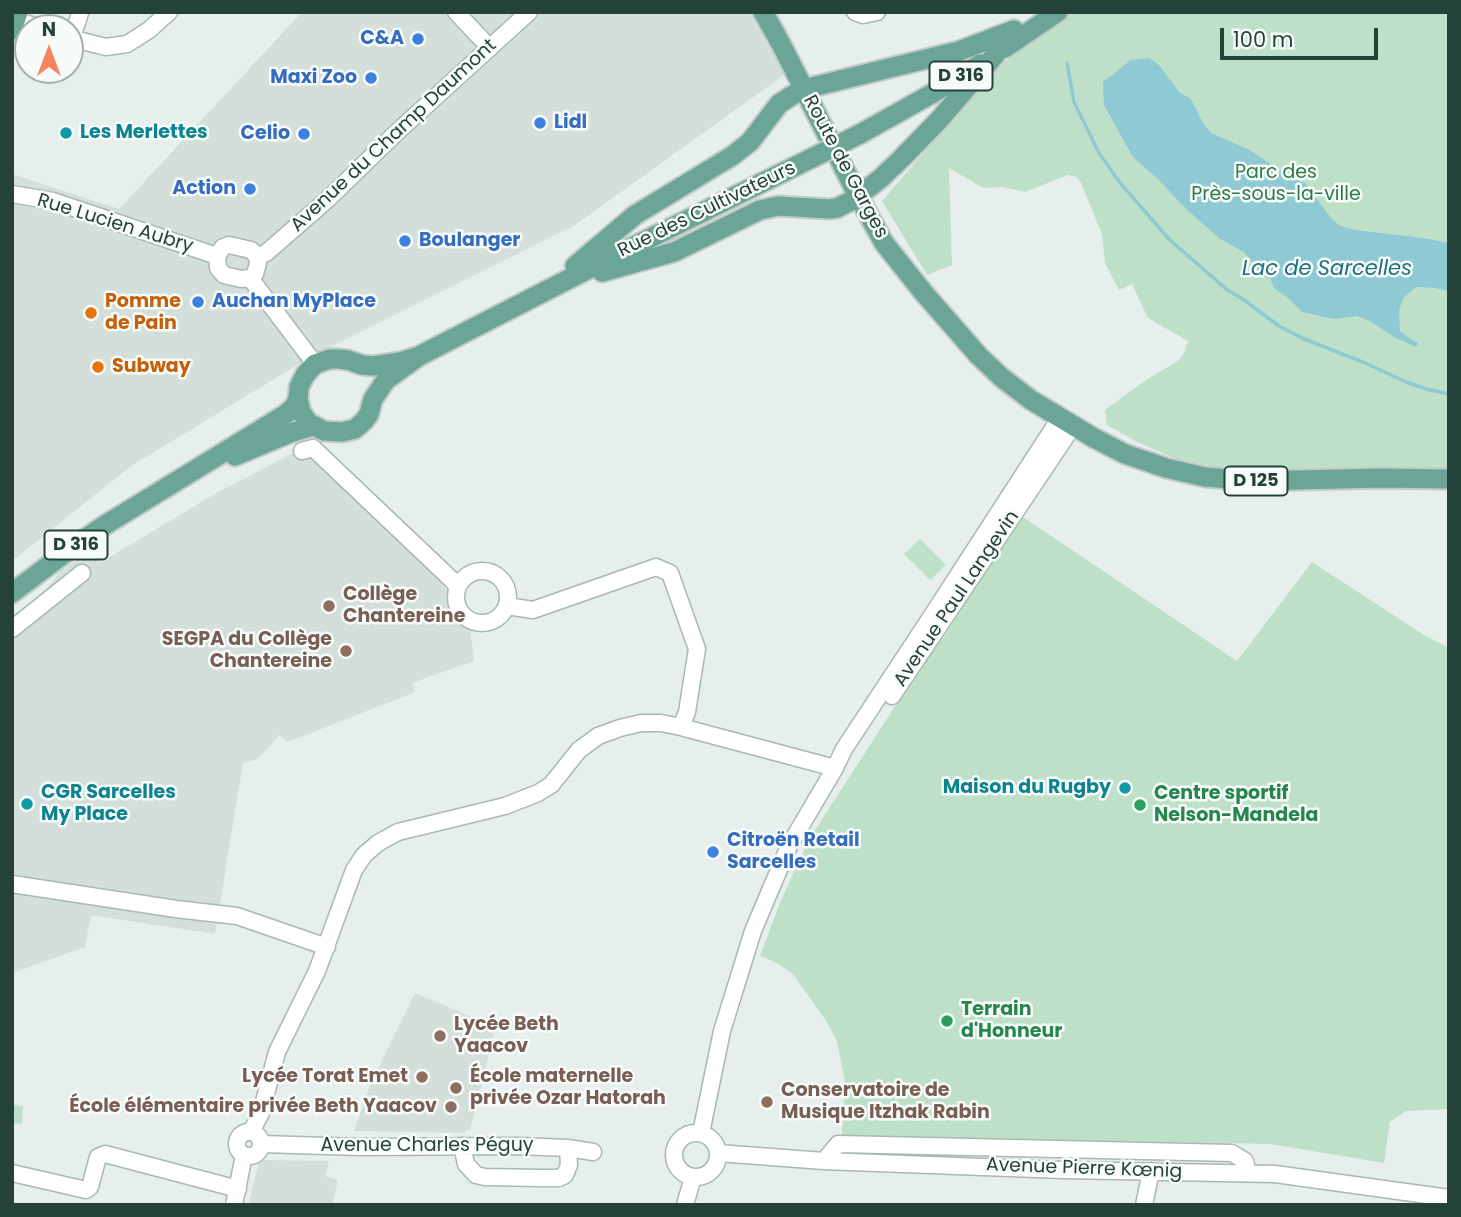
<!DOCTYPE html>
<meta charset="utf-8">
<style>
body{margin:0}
#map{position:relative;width:1461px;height:1217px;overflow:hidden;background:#e6efeb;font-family:Poppins,sans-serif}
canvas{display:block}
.frame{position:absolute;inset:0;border:14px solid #24423a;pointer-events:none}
.north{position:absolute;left:14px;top:14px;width:70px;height:70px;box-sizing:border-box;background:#f7fbf9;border:2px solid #a3b1ad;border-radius:50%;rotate:0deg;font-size:19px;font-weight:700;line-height:28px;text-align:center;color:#24423a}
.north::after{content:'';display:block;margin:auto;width:24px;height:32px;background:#f4845f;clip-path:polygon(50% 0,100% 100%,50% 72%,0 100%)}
.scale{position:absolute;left:1220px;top:28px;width:158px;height:32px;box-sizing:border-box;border:4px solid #24423a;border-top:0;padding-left:9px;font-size:21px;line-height:24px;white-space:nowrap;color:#24423a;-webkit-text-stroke:5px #f7fbf9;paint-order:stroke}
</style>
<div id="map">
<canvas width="1461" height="1217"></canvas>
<div class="frame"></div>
<div class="north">N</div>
<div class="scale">100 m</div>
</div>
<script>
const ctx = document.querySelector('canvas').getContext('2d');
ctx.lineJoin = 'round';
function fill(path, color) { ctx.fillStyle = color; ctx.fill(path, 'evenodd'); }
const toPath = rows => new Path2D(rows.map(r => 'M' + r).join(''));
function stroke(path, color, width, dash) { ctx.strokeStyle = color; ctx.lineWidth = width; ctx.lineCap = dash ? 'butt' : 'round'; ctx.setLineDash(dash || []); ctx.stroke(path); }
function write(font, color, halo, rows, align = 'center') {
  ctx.font = font + ' Poppins,sans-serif'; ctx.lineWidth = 5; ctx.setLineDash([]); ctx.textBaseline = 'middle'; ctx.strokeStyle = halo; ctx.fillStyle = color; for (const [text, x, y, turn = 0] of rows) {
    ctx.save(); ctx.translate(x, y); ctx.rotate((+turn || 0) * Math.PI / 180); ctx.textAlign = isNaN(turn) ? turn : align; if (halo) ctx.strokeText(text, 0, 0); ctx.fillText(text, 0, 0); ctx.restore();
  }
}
const built = toPath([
 [302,12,751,12,784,75,575,225,312,356,131,466,12,561,12,174,119,209],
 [305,447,429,564,470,627,474,661,412,683,415,692,288,742,279,735,258,759,243,763,215,934,91,915,85,947,12,973,12,619,48,587,60,572,89,551,100,563,218,492],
 [415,993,472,1017,495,1030,470,1130,466,1130,465,1133,354,1131,370,1085],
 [264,1160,329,1161,325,1176,338,1180,332,1205,248,1205,259,1163]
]);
const green = toPath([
 [1071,12,1449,12,1449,469,1394,468,1283,471,1223,469,1177,459,1139,443,1107,425,1105,410,1146,380,1178,361,1184,353,1188,341,1148,318,1132,284,1119,290,1105,263,1102,234,1081,183,1076,177,1068,175,1025,192,1003,187,983,188,949,168,952,265,927,275,882,201,986,80,1006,61],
 [1020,515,1237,661,1312,562,1424,635,1449,648,1449,1109,1406,1111,1390,1122,1384,1163,1270,1144,842,1136,845,1082,837,1041,825,1019,792,973,775,962,760,956,779,905,808,841,932,649,938,641,944,637,962,607,964,601],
 [920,539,946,565,930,580,904,554],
 [12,1105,23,1106,22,1124,12,1123]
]);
const water = toPath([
 [1149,58,1159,65,1179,92,1191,99,1203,123,1211,133,1248,149,1292,178,1305,183,1331,218,1340,226,1355,230,1423,238,1449,243,1449,291,1435,288,1416,287,1403,298,1399,311,1400,331,1413,341,1417,342,1418,344,1416,347,1394,337,1370,321,1357,316,1334,319,1302,312,1288,298,1274,288,1270,278,1264,277,1245,253,1219,238,1186,209,1157,178,1133,157,1104,105,1103,82,1131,60]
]);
const stream = toPath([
 [1067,63,1074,102,1099,153,1121,184,1169,239,1226,289,1244,300,1279,326,1302,338,1365,363,1406,382,1426,389,1449,394]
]);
const minor = toPath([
 [456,12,490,48],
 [855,12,863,15,877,12],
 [16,20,40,28],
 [70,38,106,47,127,44,149,30,169,12],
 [70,44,80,13],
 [61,71,62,70],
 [12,194,53,201,217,256],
 [229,245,251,250,257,256,258,263,255,274,250,278,241,279,224,275,218,268,217,256,223,247,229,245],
 [257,256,266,253,328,199,396,133,529,12],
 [250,278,315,364],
 [302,451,313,448,452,580,458,587],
 '456 597a26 26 0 1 1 52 0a26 26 0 1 1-52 0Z',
 [507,606,533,610,656,567,670,573,697,649,687,712,681,727,835,768],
 [12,629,82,573],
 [892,696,1073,426],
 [12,884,176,909,237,916,327,947],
 [251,1132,261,1113,277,1052,317,971,354,870,364,855,378,843,398,832,505,806,538,793,551,785,579,750,598,736,620,728,641,723,661,723,681,727],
 '237 1144a12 12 0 1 1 24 0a12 12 0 1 1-24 0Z',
 [701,1133,722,1031,753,931,789,846,835,768,844,749,933,614,1060,418],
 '674 1155a22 22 0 1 1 44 0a22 22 0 1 1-44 0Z',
 [261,1144,360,1147,518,1146,568,1148,593,1152],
 [462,1146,466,1164,476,1175,485,1177,541,1178,559,1178,565,1175,569,1165,568,1148],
 [718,1153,824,1161,1063,1170,1275,1174,1449,1198],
 [824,1161,838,1144,1232,1153,1245,1161,1248,1173],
 [12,1173,86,1190,90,1187,98,1157,105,1154,238,1189],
 [234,1205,244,1155],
 [685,1205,693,1177],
 [1144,1205,1151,1171]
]);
const major = toPath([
 [763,12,781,44,858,196,884,243,923,292,978,355,1001,377,1031,400,1094,438,1125,454,1166,468,1205,477,1257,481,1380,478,1449,479],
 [12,30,18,12],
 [1005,48,1058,12],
 [860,134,935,92,980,64],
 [575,266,635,215,732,156,750,142,779,104,791,96,804,89,959,51,1014,30],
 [602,272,674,252,760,210,778,206,829,209,837,208,851,201,880,179,902,158,939,120,996,54],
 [419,356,400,362,373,366,362,365,348,360,338,359,330,359,315,364,305,375,299,387,298,399,301,412,309,423,324,431,342,432,355,429,364,421,369,414,373,399,386,380,419,356,606,260,812,158],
 [235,456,290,433,313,426],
 [12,593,73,547,105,525,286,414,294,407,298,399]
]);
const majorBridge = toPath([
 [812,158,860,134]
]);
const markers = [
 [418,39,7,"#3f7fe0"],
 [371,78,7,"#3f7fe0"],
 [540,123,7,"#3f7fe0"],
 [66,133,7,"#0f9aa8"],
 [304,134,7,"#3f7fe0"],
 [250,189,7,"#3f7fe0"],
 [405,241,7,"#3f7fe0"],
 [198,302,7,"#3f7fe0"],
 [91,313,7,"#e8710a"],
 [98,367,7,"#e8710a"],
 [329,606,7,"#8d6e63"],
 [346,651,7,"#8d6e63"],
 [1125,788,7,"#0f9aa8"],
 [27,804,7,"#0f9aa8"],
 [1140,805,7,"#2e9e5b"],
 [713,852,7,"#3f7fe0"],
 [947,1021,7,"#2e9e5b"],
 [440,1036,7,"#8d6e63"],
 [422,1077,7,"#8d6e63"],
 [456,1088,7,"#8d6e63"],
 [767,1102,7,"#8d6e63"],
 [451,1107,7,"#8d6e63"]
];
const shields = [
 [961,76,63],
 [1256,481,63],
 [76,545,63]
];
const shieldNames = [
 ["D 316",961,76],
 ["D 125",1256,481],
 ["D 316",76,545]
];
const shopNames = [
 ["C&A",404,39],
 ["Maxi Zoo",357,78],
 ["Lidl",554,123,"left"],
 ["Celio",290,134],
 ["Action",236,189],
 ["Boulanger",419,241,"left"],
 ["Auchan MyPlace",212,302,"left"],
 ["Citroën Retail",727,841,"left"],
 ["Sarcelles",727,863,"left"]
];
const cultureNames = [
 ["Les Merlettes",80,133],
 ["Maison du Rugby",1111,788,"right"],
 ["CGR Sarcelles",41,793],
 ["My Place",41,815]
];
const streetNames = [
 ["Avenue du Champ Daumont",394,136,-43],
 ["Route de Garges",845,167,62],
 ["Rue des Cultivateurs",707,210,-26],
 ["Rue Lucien Aubry",115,224,17],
 ["Avenue Paul Langevin",957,599,-56],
 ["Avenue Charles Péguy",427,1146],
 ["Avenue Pierre Kœnig",1084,1169,2]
];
const parkNames = [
 ["Parc des",1276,173],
 ["Près-sous-la-ville",1276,195]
];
const foodNames = [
 ["Pomme",105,302],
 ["de Pain",105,324],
 ["Subway",112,367]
];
const educationNames = [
 ["Collège",343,595],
 ["Chantereine",343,617],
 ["SEGPA du Collège",332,640,"right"],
 ["Chantereine",332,662,"right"],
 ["Lycée Beth",454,1025],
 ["Yaacov",454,1047],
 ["Lycée Torat Emet",408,1077,"right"],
 ["École maternelle",470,1077],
 ["privée Ozar Hatorah",470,1099],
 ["Conservatoire de",781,1091],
 ["Musique Itzhak Rabin",781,1113],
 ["École élémentaire privée Beth Yaacov",437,1107,"right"]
];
const leisureNames = [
 ["Centre sportif",1154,794],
 ["Nelson-Mandela",1154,816],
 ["Terrain",961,1010],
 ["d'Honneur",961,1032]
];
const waterNames = [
 ["Lac de Sarcelles",1327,270]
];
fill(built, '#d4dfda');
fill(green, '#bfe0c8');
fill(water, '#8ec9d4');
stroke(stream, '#8ec9d4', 3.5);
stroke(minor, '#a8b8b2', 19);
stroke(major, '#c2cac8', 23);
stroke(minor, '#fff', 16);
stroke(major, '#6aa596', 19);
stroke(majorBridge, '#c2cac8', 23, []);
stroke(majorBridge, '#6aa596', 19);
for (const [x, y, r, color] of markers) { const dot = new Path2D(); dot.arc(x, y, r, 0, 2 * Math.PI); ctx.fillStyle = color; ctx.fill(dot); stroke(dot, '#f7fbf9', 2.5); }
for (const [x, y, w] of shields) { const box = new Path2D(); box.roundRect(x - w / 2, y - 14.5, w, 29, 5); ctx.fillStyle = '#f7fbf9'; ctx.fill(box); stroke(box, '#24423a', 2); }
write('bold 18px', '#24423a', null, shieldNames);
write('bold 19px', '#366cbe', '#f7fbf9', shopNames, 'right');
write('bold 19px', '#0d838f', '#f7fbf9', cultureNames, 'left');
write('19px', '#24423a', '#f7fbf9', streetNames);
write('19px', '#2d7a4b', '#f7fbf9', parkNames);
write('bold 19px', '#c56008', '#f7fbf9', foodNames, 'left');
write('bold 19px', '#785e54', '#f7fbf9', educationNames, 'left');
write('bold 19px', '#27864d', '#f7fbf9', leisureNames, 'left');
write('italic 21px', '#1c6f80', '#f7fbf9', waterNames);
</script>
